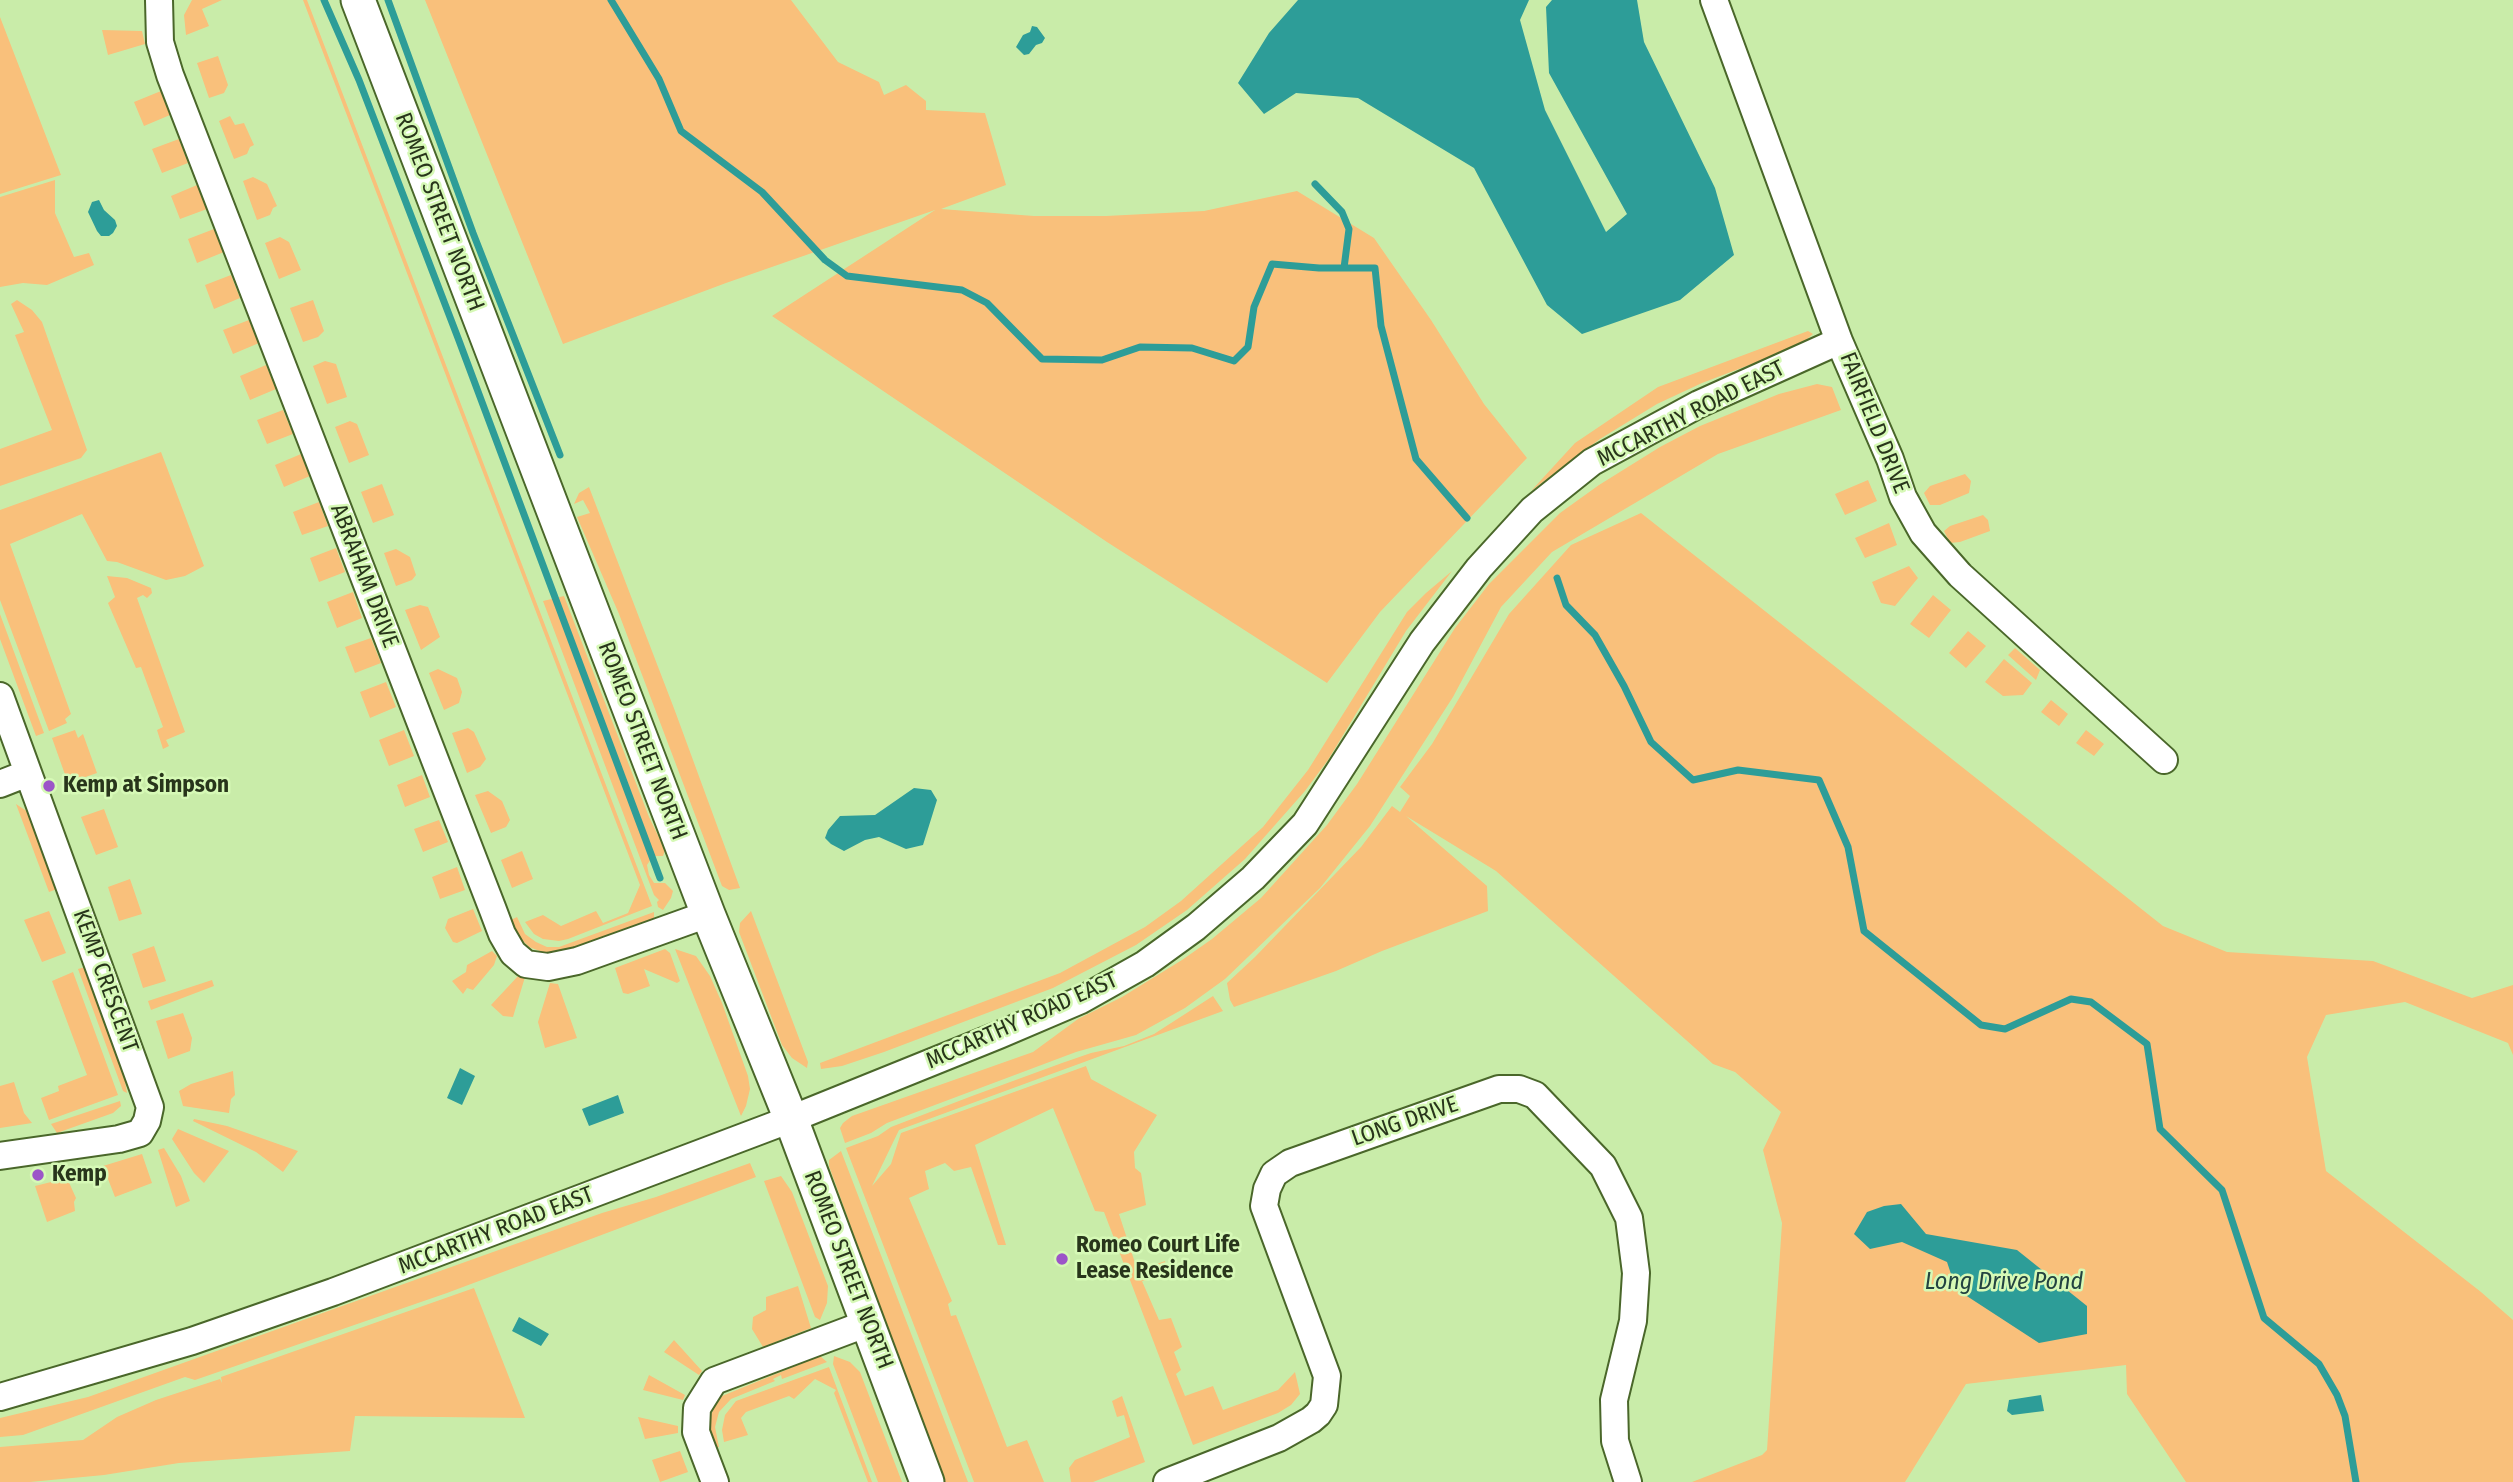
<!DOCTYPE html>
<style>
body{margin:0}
canvas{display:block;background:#c9eca9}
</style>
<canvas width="2513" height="1482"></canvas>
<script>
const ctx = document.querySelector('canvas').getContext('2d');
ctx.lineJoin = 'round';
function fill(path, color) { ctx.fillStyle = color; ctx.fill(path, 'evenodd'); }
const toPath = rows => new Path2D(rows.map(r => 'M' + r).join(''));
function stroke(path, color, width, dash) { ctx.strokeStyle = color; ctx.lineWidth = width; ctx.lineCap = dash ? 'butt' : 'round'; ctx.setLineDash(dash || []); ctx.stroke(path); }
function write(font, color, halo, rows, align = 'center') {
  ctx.font = font + ' "Fira Sans Condensed",sans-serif'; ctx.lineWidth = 5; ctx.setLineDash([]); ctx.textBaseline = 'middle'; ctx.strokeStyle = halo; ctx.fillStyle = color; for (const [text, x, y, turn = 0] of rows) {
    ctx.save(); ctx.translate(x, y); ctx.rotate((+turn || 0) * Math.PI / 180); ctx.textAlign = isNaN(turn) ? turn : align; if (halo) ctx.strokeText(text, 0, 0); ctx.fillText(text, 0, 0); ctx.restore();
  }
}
const green = toPath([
 [192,0,222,0,202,9,209,26,186,35,184,15],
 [303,0,307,0,652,906,568,939,559,941,543,939,534,934,525,922,543,915,561,926,596,911,603,923,628,913,640,885],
 [425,0,791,0,838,62,879,82,884,95,906,85,926,101,926,110,985,113,1006,185,941,209,1034,216,1106,216,1204,211,1297,191,1374,238,1431,320,1484,404,1527,458,1380,612,1327,683,1107,542,772,316,935,210,726,283,563,344],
 [0,17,61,175,0,194],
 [102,30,142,31,145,44,108,55],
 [218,56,228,85,224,93,209,98,197,63],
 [161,91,170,115,144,126,134,102],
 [230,116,235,125,244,123,254,145,250,147,247,154,234,159,219,121],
 [179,139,188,163,162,173,152,149],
 [253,177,267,184,277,206,273,208,270,215,257,220,243,181],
 [55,180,55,213,74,257,89,253,94,265,47,285,23,283,0,287,0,197],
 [197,185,207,209,180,219,171,196],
 [214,229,224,252,197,263,188,239],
 [280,237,289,242,301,270,279,279,265,243],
 [231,275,240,298,214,309,205,285],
 [17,300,32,310,42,322,87,450,81,458,0,486,0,449,52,430,15,335,24,332,11,304],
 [313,300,324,331,318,337,303,342,290,308],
 [249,320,259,343,233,354,223,330],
 [1808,331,1813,334,1799,346,1702,383,1657,404,1600,439,1531,491,1575,443,1658,387],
 [325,361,336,364,347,397,327,404,313,366],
 [266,365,276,389,250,400,240,376],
 [1817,384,1832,387,1841,410,1718,454,1552,552,1501,607,1453,697,1370,826,1320,888,1225,979,1185,1008,1136,1035,1076,1052,887,1123,871,1133,845,1143,840,1128,843,1123,852,1116,1033,1052,1078,1019,1122,997,1182,960,1212,939,1261,898,1327,825,1357,784,1455,628,1489,584,1560,513,1599,485,1660,447,1700,426,1779,394],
 [283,410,293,434,267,444,257,420],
 [350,421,357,424,369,455,349,463,335,427],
 [161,452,204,566,185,576,166,580,117,562,107,561,82,514,10,544,71,714,65,719,67,723,49,731,0,600,0,510],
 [301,454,310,476,284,487,275,465],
 [1965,474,1971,481,1969,493,1940,505,1930,505,1924,493,1930,486],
 [1868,480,1877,501,1845,515,1835,494],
 [382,484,394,515,373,523,361,492],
 [589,487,675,711,740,888,729,890,722,886,619,614,577,517,590,513,583,500,574,504,579,493],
 [319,502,328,526,302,535,293,512],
 [1641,513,2163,926,2227,952,2373,961,2472,998,2513,985,2513,1055,2508,1043,2405,1002,2326,1015,2307,1057,2326,1171,2481,1292,2513,1320,2513,1482,2186,1482,2127,1394,2126,1365,1966,1384,1905,1482,1692,1482,1762,1455,1767,1450,1782,1223,1763,1150,1781,1112,1735,1072,1713,1064,1496,871,1406,816,1487,886,1488,911,1382,951,1336,971,1234,1007,1230,1000,1227,983,1255,957,1361,847,1392,806,1400,812,1410,796,1400,787,1432,744,1509,614,1571,545],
 [1983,515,1988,520,1990,531,1960,542,1950,543,1944,531,1950,526],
 [1889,523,1897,545,1865,558,1855,538],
 [336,548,345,572,319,582,310,558],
 [396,549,410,557,416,575,412,580,396,586,384,553],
 [1909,566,1918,578,1895,606,1881,603,1872,582],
 [1452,571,1406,631,1328,760,1305,791,1245,859,1187,910,1136,945,1053,988,884,1052,842,1066,821,1069,820,1063,1060,973,1145,927,1181,901,1263,827,1308,770,1407,612,1426,593],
 [107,576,127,578,151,588,152,593,147,598,143,595,137,598,185,732,166,740,169,746,163,749,157,730,163,727,141,667,136,668,108,603,115,597],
 [353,592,362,618,337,628,327,602],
 [1933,595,1951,610,1929,638,1910,624],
 [564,596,649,817,665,850,663,856,653,856,647,865,649,875,654,883,665,883,673,891,671,898,663,910,658,907,657,902,659,900,654,895,543,601],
 [420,605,428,607,440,637,421,650,405,610],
 [0,614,44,733,36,736,0,639],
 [1968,631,1986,646,1966,668,1949,653],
 [371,638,381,663,355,673,345,647],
 [2015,648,2040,670,2036,680,2008,655],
 [2004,659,2032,683,2023,695,2003,696,1985,682],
 [438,669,457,678,462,692,459,703,444,710,429,673],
 [386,682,396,707,370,718,360,692],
 [2051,700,2068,714,2059,726,2041,712],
 [468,728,474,732,486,759,480,767,467,773,452,733],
 [75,730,78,738,83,734,97,773,68,783,52,738],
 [404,730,414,756,389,766,379,740],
 [2086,730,2104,744,2094,756,2076,743],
 [422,775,430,797,405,807,397,785],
 [488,791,502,801,510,820,506,827,491,833,475,795],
 [16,804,28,812,57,889,49,892],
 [104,809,118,847,96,855,81,817],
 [439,820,448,842,423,852,414,829],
 [522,851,533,879,512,888,501,860],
 [457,867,465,890,440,899,432,877],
 [130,879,142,914,119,921,108,887],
 [473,909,482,931,457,943,453,942,445,928,448,919],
 [49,911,66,953,42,962,24,920],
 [751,911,808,1062,807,1068,792,1058,782,1045,739,932,740,923],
 [654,912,654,918,648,922,576,948,548,954,529,947,521,939,511,920,517,917,525,934,536,942,547,947,559,947],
 [154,946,166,981,143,988,132,954],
 [665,949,670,953,680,981,677,983,644,969,650,986,628,994,623,993,615,968],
 [675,949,696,956,710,976,722,1003,748,1076,750,1089,746,1106,741,1116],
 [492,951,497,956,494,965,473,990,467,988,463,994,452,981,466,972,467,965],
 [85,967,122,1065,127,1093,123,1091,78,969],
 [73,972,118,1095,49,1120,41,1098,59,1091,58,1086,87,1075,52,981],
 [519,975,525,977,513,1017,503,1016,491,1005],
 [212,980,214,986,151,1010,148,1001],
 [550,983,558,984,577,1038,545,1048,538,1022],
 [1213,996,1223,1011,899,1130,872,1186,891,1164,901,1133,1086,1066,1091,1079,1157,1115,1134,1152,1135,1168,1141,1173,1146,1205,1119,1214,1137,1269,1146,1268,1165,1261,1168,1276,1142,1281,1159,1320,1171,1318,1182,1347,1174,1352,1181,1370,1176,1374,1185,1396,1213,1386,1223,1410,1278,1390,1295,1372,1300,1394,1291,1405,1278,1413,1193,1445,1104,1212,1095,1211,1053,1108,975,1145,1006,1245,998,1245,971,1167,954,1171,945,1163,925,1171,929,1189,909,1198,952,1301,948,1304,951,1316,956,1315,1007,1447,1027,1440,1044,1482,974,1482,846,1148,878,1136,891,1127,972,1096,1062,1063,1091,1053,1124,1046,1154,1034],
 [183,1013,192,1038,190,1051,168,1059,156,1021],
 [233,1071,235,1095,231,1099,229,1113,183,1106,179,1091,191,1084],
 [14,1082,24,1113,32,1123,0,1128,0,1086],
 [120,1101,121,1106,113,1113,57,1133,51,1124],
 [194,1119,227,1126,298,1151,283,1172,256,1152,193,1121],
 [178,1129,229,1151,204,1183,194,1173,172,1139],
 [164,1148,181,1176,190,1201,176,1207,158,1150],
 [841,1151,968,1482,943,1482,829,1166,829,1160],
 [142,1154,152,1183,115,1197,103,1166],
 [750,1163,756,1177,447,1293,195,1380,185,1377,23,1435,0,1437,0,1418,88,1397,602,1213,656,1197],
 [781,1176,792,1192,828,1286,827,1303,820,1320,815,1317,764,1181],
 [67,1178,76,1198,74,1202,75,1211,47,1222,35,1186],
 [798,1286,811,1328,763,1347,752,1329,753,1317,766,1310,766,1297],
 [474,1288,525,1418,355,1416,350,1451,179,1463,104,1475,30,1482,0,1482,0,1447,83,1440,117,1417,156,1400,220,1379,222,1383,221,1377],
 [674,1340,702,1371,699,1375,664,1352],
 [820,1356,827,1362,782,1379,781,1375,773,1379,775,1381,731,1399,719,1412,715,1427,719,1447,712,1450,708,1423,715,1405,722,1396],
 [834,1356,850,1362,860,1372,902,1482,878,1482,833,1364],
 [829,1367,872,1482,868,1482,834,1393,836,1390,815,1379,794,1399,789,1396,746,1412,741,1418,748,1435,724,1442,722,1430,725,1415,736,1401],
 [649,1375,685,1395,683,1400,643,1390],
 [1122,1396,1145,1462,1093,1482,1071,1482,1069,1468,1075,1460,1130,1437,1124,1415,1117,1417,1112,1401],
 [638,1417,678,1426,678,1433,645,1439],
 [680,1451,688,1472,660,1482,652,1460]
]);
const water = toPath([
 [1298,0,1529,0,1520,20,1545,110,1606,232,1627,214,1549,73,1546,7,1552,0,1637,0,1644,42,1715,188,1734,255,1680,300,1582,334,1547,305,1474,168,1358,98,1296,93,1264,114,1238,83,1269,33],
 [1032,26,1037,27,1045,38,1042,43,1036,45,1029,54,1024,55,1016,47,1023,35,1030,32],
 [99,200,104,210,115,220,117,226,113,233,109,236,101,236,97,231,88,212,92,202],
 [914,788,931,790,937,800,923,845,906,849,879,837,865,840,844,851,831,844,825,838,828,830,840,816,875,815],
 [460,1068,475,1076,462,1105,447,1098],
 [618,1095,624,1113,589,1126,582,1109],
 [1901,1204,1926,1234,2017,1250,2087,1306,2087,1334,2039,1343,1956,1289,1947,1262,1902,1242,1870,1249,1854,1234,1867,1212,1884,1206],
 [519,1317,549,1334,541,1346,512,1331],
 [2041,1395,2044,1411,2012,1415,2007,1411,2009,1400]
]);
const stream = toPath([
 [324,0,359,80,458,338,660,878],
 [388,0,473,233,560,455],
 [611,0,659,79,681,131,762,192,825,260,847,276,962,290,987,303,1042,359,1102,360,1140,347,1192,348,1234,361,1248,347,1254,307,1272,264,1319,268,1375,268,1381,326,1416,459,1467,518],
 [1315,184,1342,212,1349,229,1344,268],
 [1557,578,1566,605,1595,635,1624,686,1651,742,1693,780,1738,770,1819,780,1848,847,1864,931,1981,1025,2005,1029,2071,999,2091,1002,2147,1044,2160,1129,2222,1190,2264,1318,2319,1364,2337,1395,2345,1416,2356,1482]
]);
const minor = toPath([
 [159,0,160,42,170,75,493,910,502,934,513,953,526,964,548,967,577,961,708,914],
 [1714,0,1839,341,1890,459,1903,497,1923,533,1960,575,2164,760],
 [0,696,150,1107,147,1121,140,1133,119,1139,0,1156],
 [0,784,28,773],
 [0,1397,192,1341,333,1292,791,1119,999,1035,1081,1000,1145,964,1196,927,1253,878,1305,824,1422,642,1479,568,1532,510,1592,462,1699,404,1839,341],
 [715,1482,696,1432,697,1408,714,1381,868,1323],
 [1167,1482,1279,1438,1311,1420,1318,1414,1324,1405,1327,1376,1264,1206,1267,1189,1274,1174,1290,1163,1383,1130,1499,1089,1519,1089,1535,1095,1603,1166,1629,1218,1636,1273,1633,1321,1614,1400,1615,1441,1628,1482]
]);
const major = toPath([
 [358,0,708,914,791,1119,927,1482]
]);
const markers = [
 [49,786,7,"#9c54c8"],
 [38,1175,7,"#9c54c8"],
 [1062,1259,7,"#9c54c8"]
];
const streetNames = [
 ["ROMEO STREET NORTH",439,212,69],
 ["MCCARTHY ROAD EAST",1691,414,-27],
 ["FAIRFIELD DRIVE",1874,423,68],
 ["ABRAHAM DRIVE",364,576,69],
 ["ROMEO STREET NORTH",642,741,69],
 ["KEMP CRESCENT",105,981,70],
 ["MCCARTHY ROAD EAST",1022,1021,-24],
 ["LONG DRIVE",1405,1122,-19],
 ["MCCARTHY ROAD EAST",496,1231,-21],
 ["ROMEO STREET NORTH",848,1270,69]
];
const poiNames = [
 ["Kemp at Simpson",63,786],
 ["Kemp",52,1175],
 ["Romeo Court Life",1076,1246],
 ["Lease Residence",1076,1272]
];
const waterNames = [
 ["Long Drive Pond",2004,1282]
];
fill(green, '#f9c07b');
fill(water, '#2d9d98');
stroke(stream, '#2d9d98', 7);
stroke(minor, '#4a672a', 30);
stroke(major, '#4a672a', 37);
stroke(minor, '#fff', 26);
stroke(major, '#fff', 33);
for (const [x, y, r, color] of markers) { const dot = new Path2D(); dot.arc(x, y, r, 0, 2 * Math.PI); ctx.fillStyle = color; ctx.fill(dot); stroke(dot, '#d6f9b6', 2.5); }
write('23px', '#28351b', '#d6f9b6', streetNames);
write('bold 23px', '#28351b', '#d6f9b6', poiNames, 'left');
write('italic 24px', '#234341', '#d6f9b6', waterNames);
</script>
